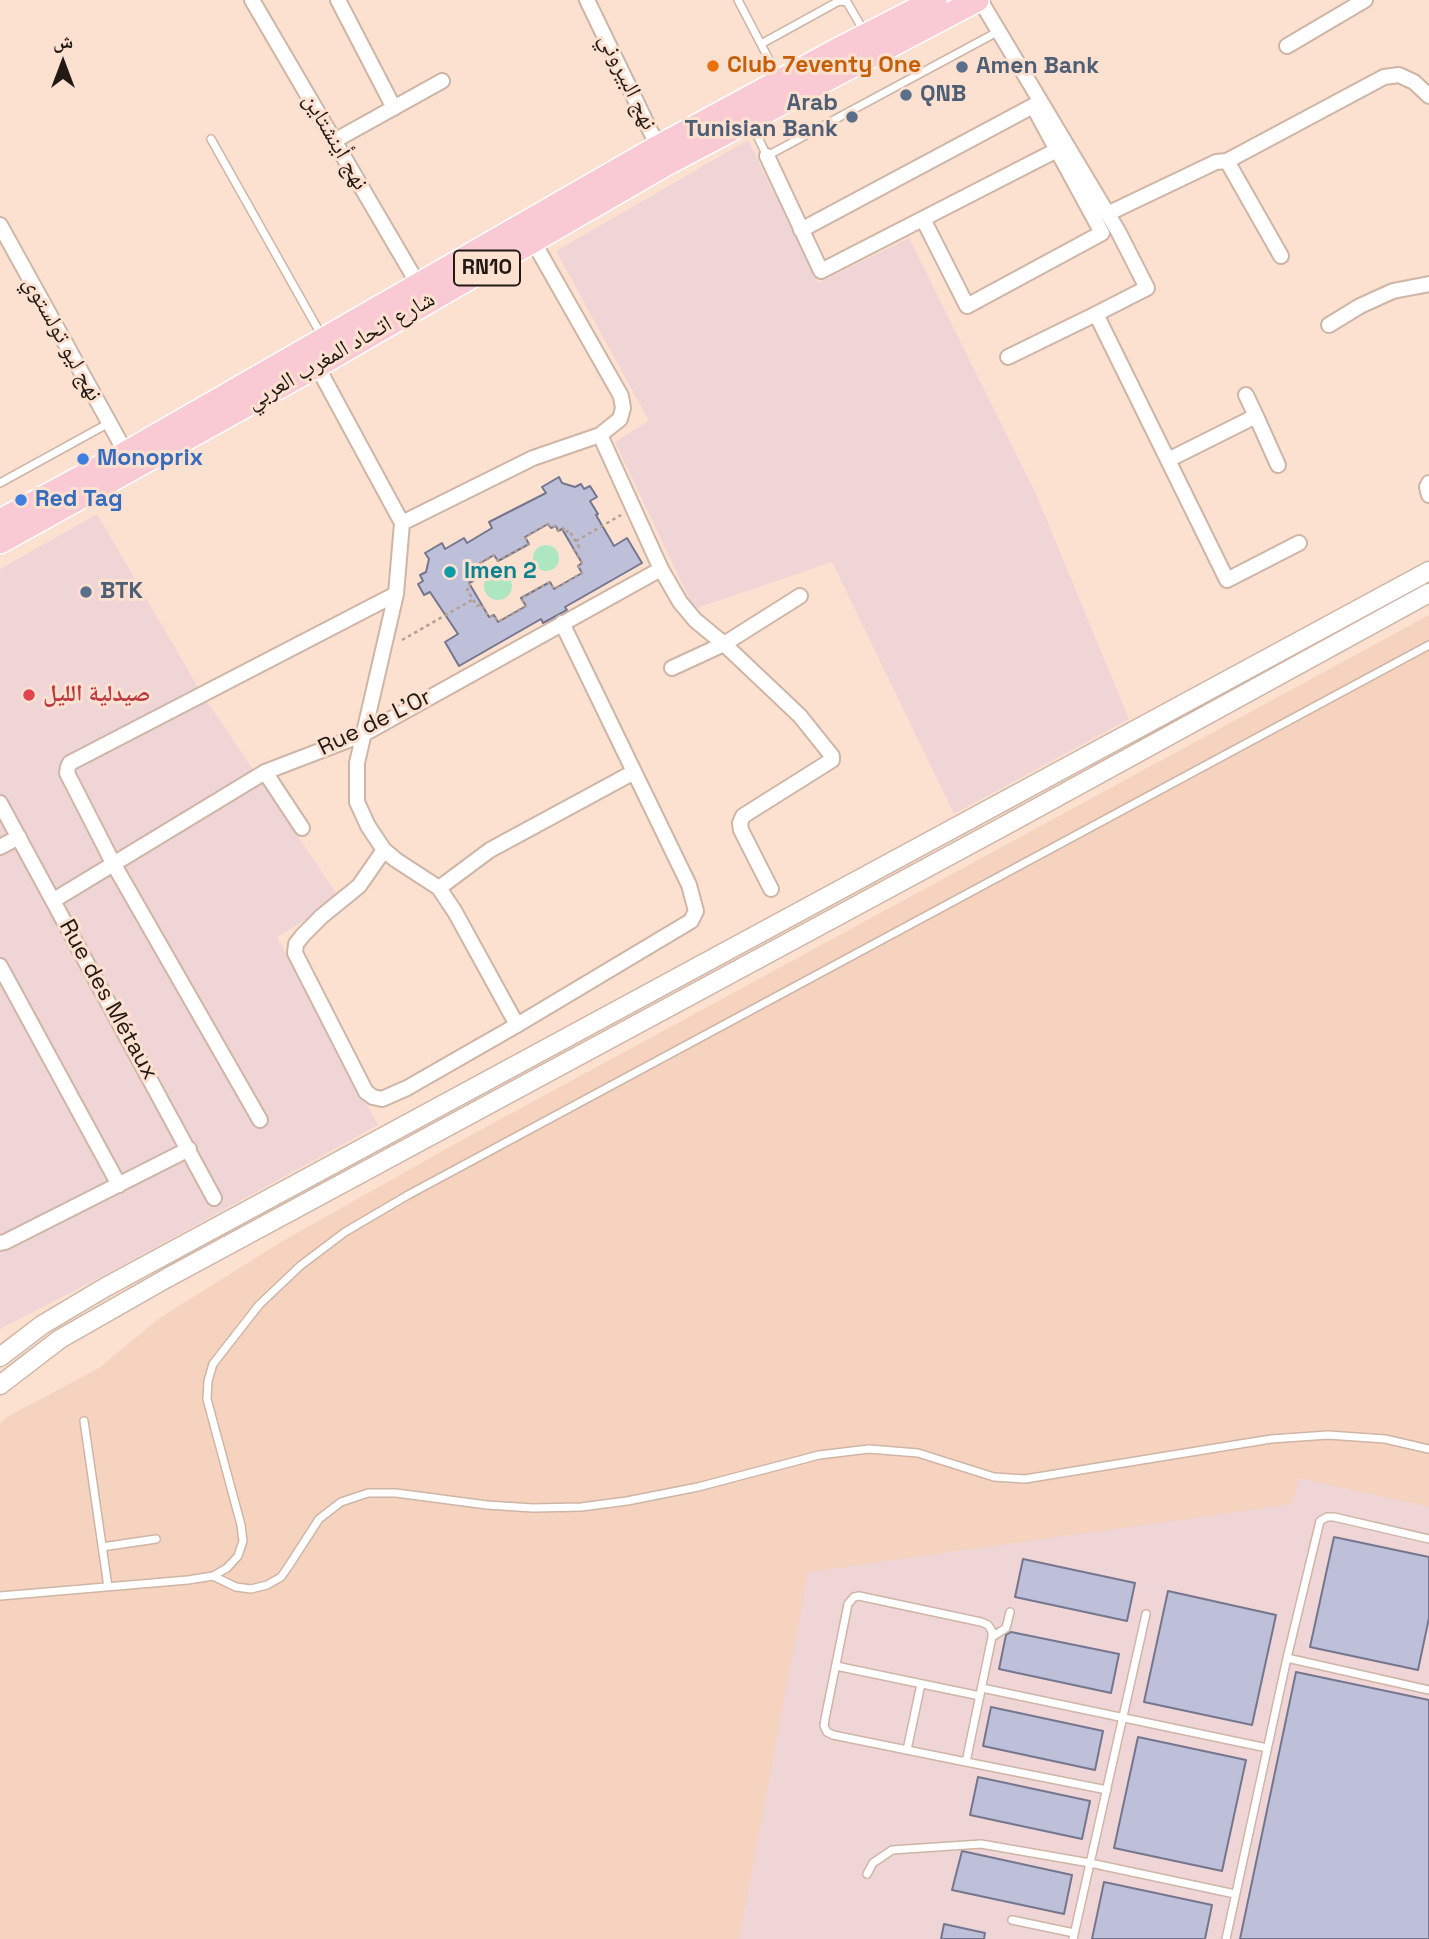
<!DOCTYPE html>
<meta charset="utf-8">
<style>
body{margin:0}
#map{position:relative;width:1429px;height:1939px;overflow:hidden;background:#fce1d1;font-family:"Space Grotesk","Noto Naskh Arabic",sans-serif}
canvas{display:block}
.north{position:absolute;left:28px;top:28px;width:70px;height:70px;-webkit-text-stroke:5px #fce1d1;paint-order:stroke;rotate:0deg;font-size:19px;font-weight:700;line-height:28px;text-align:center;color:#231914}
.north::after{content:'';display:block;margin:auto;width:24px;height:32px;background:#231914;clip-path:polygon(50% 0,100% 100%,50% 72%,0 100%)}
</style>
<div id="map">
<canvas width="1429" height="1939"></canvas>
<div class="north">ش</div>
</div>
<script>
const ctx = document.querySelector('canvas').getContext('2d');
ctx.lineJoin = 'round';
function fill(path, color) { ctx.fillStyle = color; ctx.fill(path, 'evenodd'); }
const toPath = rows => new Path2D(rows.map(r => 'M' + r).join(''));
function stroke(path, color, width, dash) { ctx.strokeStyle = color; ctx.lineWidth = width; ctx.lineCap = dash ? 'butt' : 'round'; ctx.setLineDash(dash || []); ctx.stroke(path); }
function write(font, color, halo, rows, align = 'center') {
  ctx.font = font + ' "Space Grotesk","Noto Naskh Arabic",sans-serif'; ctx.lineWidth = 6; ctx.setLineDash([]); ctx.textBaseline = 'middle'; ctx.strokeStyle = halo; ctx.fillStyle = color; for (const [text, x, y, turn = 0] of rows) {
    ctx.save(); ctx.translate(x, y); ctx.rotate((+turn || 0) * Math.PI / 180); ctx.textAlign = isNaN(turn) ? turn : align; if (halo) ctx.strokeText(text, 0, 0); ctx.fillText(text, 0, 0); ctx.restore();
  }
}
const built = toPath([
 [1429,615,1429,1939,0,1939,0,1424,7,1417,99,1368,158,1319,281,1242,453,1145]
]);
const industrial = toPath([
 [748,140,818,283,909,238,1036,494,1129,719,954,814,832,562,694,609,615,442,649,421,556,251],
 [97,514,199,689,340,899,277,937,378,1125,116,1269,0,1329,0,569],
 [1299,1478,1429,1507,1429,1700,1296,1673,1240,1939,739,1939,808,1572,1292,1504]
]);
const green = toPath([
 '533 558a13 13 0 1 1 26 0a13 13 0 1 1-26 0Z',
 '484 586a14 14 0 1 1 28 0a14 14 0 1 1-28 0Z'
]);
const building = toPath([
 [559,477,562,483,575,487,581,484,584,489,590,486,597,497,590,501,598,514,596,515,614,546,627,538,642,563,565,607,567,610,543,623,541,619,459,666,445,642,458,634,430,592,424,595,418,584,423,581,420,575,426,572,429,559,425,553,442,543,445,549,464,538,467,543,492,528,489,522,546,493,542,487,559,477],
 [548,524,551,528,556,526,558,531,562,529,582,563,578,566,582,573,554,589,550,582,521,598,526,606,498,622,494,615,489,617,469,583,473,581,470,576,475,573,472,568,494,555,498,561,529,544,525,537,548,524],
 [1334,1537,1429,1557,1429,1618,1418,1670,1310,1647,1334,1537],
 [1023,1559,1135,1583,1127,1621,1015,1597,1023,1559],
 [1168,1591,1276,1615,1252,1725,1144,1702,1168,1591],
 [1011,1632,1119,1654,1111,1693,999,1669,1006,1635,1011,1632],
 [1296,1672,1429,1700,1429,1939,1240,1939,1296,1672],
 [991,1707,1103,1731,1095,1770,983,1746,991,1707],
 [1138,1737,1246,1760,1222,1871,1114,1848,1138,1737],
 [978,1777,1090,1801,1082,1839,970,1815,978,1777],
 [962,1851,1072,1875,1064,1914,952,1890,962,1851],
 [1104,1882,1212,1905,1205,1939,1092,1939,1104,1882],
 [944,1924,985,1933,984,1939,941,1939,944,1924]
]);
const path = toPath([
 [548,524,551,528,556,526,558,531,563,528,565,533,569,530,579,547,574,550,582,563,578,566,582,573,554,589,550,582,521,598,526,606,498,622,494,615,489,617,481,604,477,606,467,590,471,587,469,583,473,581,470,576,475,573,472,568,494,555,498,561,529,544,525,537,548,524],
 [576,541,621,515],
 [402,640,472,600]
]);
const service = toPath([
 [738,0,778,77],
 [761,44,839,1,847,2,865,33],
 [751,123,767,156,999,31],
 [211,139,323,338],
 [0,483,109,423],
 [84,1421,108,1587],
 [102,1547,156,1539],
 [213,1576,236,1587,251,1589,267,1585,281,1577,290,1564,319,1519,341,1502,368,1493,396,1493,487,1505,533,1508,581,1507,627,1501,698,1487,819,1455,869,1449,918,1453,994,1477,1025,1479,1271,1439,1328,1435,1385,1439,1429,1449],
 [0,1596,188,1580,213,1576,227,1568,238,1556,243,1541,241,1525,207,1399,208,1381,213,1364,259,1305,300,1266,345,1232,408,1195,1429,645],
 [992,1637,1006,1628,1010,1612],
 [1287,1658,1429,1690],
 [836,1666,980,1696],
 [982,1688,1267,1748],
 [907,1750,921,1684],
 [966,1762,992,1637,992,1631,988,1625,981,1622,859,1596,854,1597,848,1604,825,1719,824,1726,827,1732,833,1735,966,1762,1107,1790],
 [867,1874,873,1863,892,1850,981,1844,1090,1863,1235,1894],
 [1012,1920,1074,1933],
 [1073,1939,1146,1614],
 [1226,1939,1287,1658,1320,1521,1327,1517,1334,1517,1429,1539]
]);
const minor = toPath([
 [252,0,418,284],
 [338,0,394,108],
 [587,0,661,153],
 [980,0,1118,231,1147,288,1096,314,1227,580,1299,543],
 [1287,46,1365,0],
 [334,141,442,81],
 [767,156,821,271,1057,150],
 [1227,161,1384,77,1399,75,1414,82,1429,96],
 [1107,214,1216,162,1227,161,1281,256],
 [0,225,126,453],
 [801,230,1033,106,1102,233,967,306,923,219],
 [1329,325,1360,306,1393,291,1429,284],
 [1008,357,1096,314],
 [317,366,402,523,396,594,357,763,357,802,368,826,384,850,396,860,439,888,455,912,517,1025],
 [1246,395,1256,416],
 [600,435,661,569,680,602,695,620,724,644,800,716,832,756,832,760,743,816,740,823,741,830,771,889],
 [1168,460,1256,416,1278,465],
 [1429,483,1427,487,1429,495],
 [402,523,533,458,600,435,620,419,623,408,621,396,533,241],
 [672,668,724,644,800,596],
 [265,772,302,828],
 [0,803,214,1198],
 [0,847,19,837],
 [384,850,359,886,322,916,303,935,296,944,295,953,366,1092,373,1097,382,1099,407,1088,517,1025,691,921,696,911,689,885,562,623],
 [439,888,490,850,634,772],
 [54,900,265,772,364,734,661,569],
 [0,966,119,1185],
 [260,1120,113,863,67,773,68,767,70,763,396,594],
 [0,1243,5,1242,189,1149]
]);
const tertiary = toPath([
 [0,1357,42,1325,104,1288,1429,571],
 [0,1385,60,1339,167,1278,1006,825,1429,593]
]);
const primary = toPath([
 [0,521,126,453,658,147,837,50,935,0],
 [0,542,317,366,666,164,977,0]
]);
const markers = [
 [713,66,7,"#e8710a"],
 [962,67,7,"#5c6f8a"],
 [906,95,7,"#5c6f8a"],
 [852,117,7,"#5c6f8a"],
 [83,459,7,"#3f7fe0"],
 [21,500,7,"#3f7fe0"],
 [450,572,7,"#0f9aa8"],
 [86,592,7,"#5c6f8a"],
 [29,695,7,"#e0444e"]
];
const shields = [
 [487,268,66]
];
const shieldNames = [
 ["RN10",487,268]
];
const foodNames = [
 ["Club 7eventy One",727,66]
];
const serviceNames = [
 ["Amen Bank",976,67],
 ["QNB",920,95],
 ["Arab",838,104,"right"],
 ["Tunisian Bank",838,130,"right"],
 ["BTK",100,592]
];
const streetNames = [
 ["نهج البيروني",627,82,64],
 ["نهج أينشتاين",335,142,60],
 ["نهج ليو تولستوي",62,339,61],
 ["شارع اتحاد المغرب العربي",341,351,-30],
 ["Rue de L'Or",375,723,-26],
 ["Rue des Métaux",108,1000,61]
];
const shopNames = [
 ["Monoprix",97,459],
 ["Red Tag",35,500]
];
const cultureNames = [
 ["Imen 2",464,572]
];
const healthNames = [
 ["صيدلية الليل",43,695]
];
fill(built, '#f5d3bf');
fill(industrial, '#f0d5d6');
fill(green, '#aee6c2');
fill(building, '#bec0da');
stroke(building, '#74768e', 2);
stroke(service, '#cfb5a6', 10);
stroke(minor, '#cfb5a6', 18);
stroke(tertiary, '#cfb5a6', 21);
stroke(primary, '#fff', 26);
stroke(path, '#b39e92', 2.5, [3.5, 3.5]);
stroke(service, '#fff', 7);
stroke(minor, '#fff', 14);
stroke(tertiary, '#fff', 18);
stroke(primary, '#facad4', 23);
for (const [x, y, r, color] of markers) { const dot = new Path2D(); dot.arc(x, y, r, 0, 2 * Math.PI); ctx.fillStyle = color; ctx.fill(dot); stroke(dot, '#fce1d1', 2.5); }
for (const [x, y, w] of shields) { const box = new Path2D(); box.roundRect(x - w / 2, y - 17.5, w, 35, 5); ctx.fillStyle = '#fce1d1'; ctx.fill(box); stroke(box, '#231914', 2); }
write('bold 21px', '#231914', null, shieldNames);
write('bold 23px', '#c56008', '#fce1d1', foodNames, 'left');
write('bold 23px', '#4e5e75', '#fce1d1', serviceNames, 'left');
write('23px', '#231914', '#fce1d1', streetNames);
write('bold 23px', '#366cbe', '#fce1d1', shopNames, 'left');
write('bold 23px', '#0d838f', '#fce1d1', cultureNames, 'left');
write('bold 23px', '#be3a42', '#fce1d1', healthNames, 'left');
</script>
